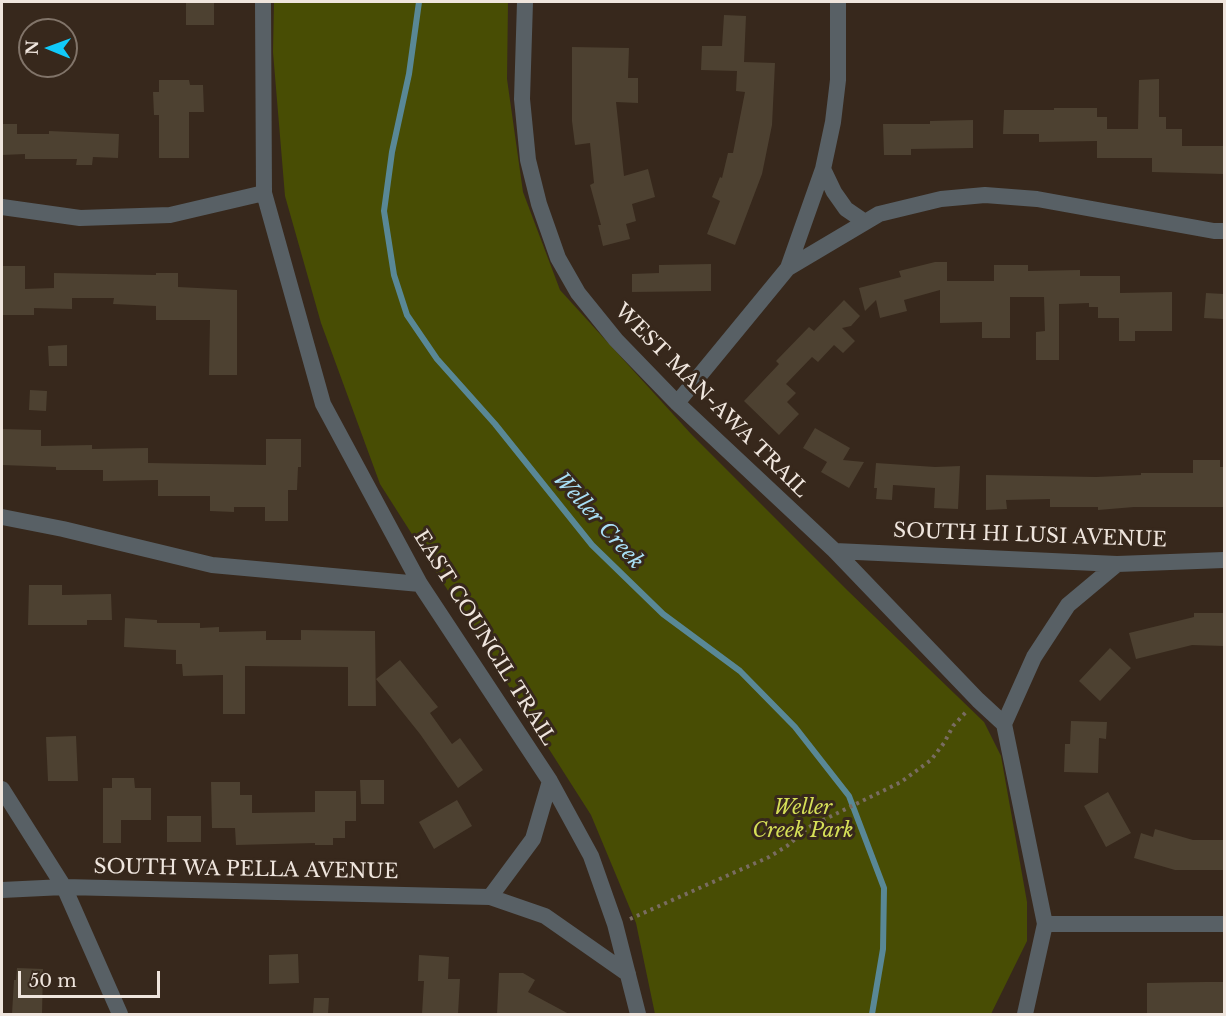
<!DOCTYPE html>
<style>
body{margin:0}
#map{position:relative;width:1226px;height:1016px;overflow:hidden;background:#37281c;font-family:"Libre Baskerville",serif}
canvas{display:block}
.frame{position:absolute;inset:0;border:3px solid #efe5dd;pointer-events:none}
.north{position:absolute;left:18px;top:18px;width:60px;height:60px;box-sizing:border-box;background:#37281c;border:2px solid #817469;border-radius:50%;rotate:271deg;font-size:16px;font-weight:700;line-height:24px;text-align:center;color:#efe5dd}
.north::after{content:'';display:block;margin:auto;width:21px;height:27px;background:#11cafa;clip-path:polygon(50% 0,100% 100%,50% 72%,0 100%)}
.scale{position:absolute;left:18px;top:971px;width:142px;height:27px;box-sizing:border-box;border:3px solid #efe5dd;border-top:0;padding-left:8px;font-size:18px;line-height:21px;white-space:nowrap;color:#efe5dd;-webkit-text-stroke:4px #37281c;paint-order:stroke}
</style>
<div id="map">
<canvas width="1226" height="1016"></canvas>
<div class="frame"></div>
<div class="north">N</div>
<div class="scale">50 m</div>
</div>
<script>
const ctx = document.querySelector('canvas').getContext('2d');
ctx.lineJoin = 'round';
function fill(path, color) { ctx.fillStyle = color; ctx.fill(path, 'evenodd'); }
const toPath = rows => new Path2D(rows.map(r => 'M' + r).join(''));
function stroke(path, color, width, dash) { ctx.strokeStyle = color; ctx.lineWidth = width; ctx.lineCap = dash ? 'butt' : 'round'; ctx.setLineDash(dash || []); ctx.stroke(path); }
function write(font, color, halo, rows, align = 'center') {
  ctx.font = font + ' "Libre Baskerville",serif'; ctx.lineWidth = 6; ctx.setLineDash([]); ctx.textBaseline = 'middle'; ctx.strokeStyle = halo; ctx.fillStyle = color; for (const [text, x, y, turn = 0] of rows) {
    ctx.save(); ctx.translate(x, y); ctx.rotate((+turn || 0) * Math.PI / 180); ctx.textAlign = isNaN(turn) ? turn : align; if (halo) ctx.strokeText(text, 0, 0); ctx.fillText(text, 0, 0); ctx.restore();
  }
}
const green = toPath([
 [274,2,508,2,507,79,523,192,560,290,692,435,847,590,984,722,1001,756,1027,902,1027,941,991,1014,655,1014,636,923,591,815,380,484,321,323,285,196,273,52]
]);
const stream = toPath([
 [419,2,409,74,392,152,384,211,394,275,407,315,437,359,495,424,592,545,663,614,740,671,795,727,849,796,884,888,883,949,872,1014]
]);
const building = toPath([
 [186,2,214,2,214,25,186,25],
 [724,15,746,16,744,62,775,63,772,125,762,174,735,245,707,234,720,201,712,197,720,177,722,178,728,153,733,153,745,92,736,91,737,71,701,70,702,46,722,46],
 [572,47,629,48,628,78,638,78,638,103,616,102,624,176,648,169,655,197,632,204,636,221,626,224,630,239,603,246,598,225,601,225,590,185,594,183,590,143,575,145,572,121],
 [1159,79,1159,117,1166,117,1166,129,1182,129,1182,146,1224,146,1224,174,1152,172,1152,158,1097,158,1097,141,1039,142,1039,134,1003,134,1004,110,1054,110,1054,108,1097,108,1097,117,1107,117,1107,129,1138,129,1139,80],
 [159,80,189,80,190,85,203,85,204,112,189,112,189,158,159,158,159,115,154,115,153,92,159,92],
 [973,120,973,148,911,149,911,155,884,155,883,124,930,124,930,121],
 [2,124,17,124,17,134,49,134,49,131,119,134,118,158,93,157,92,165,76,165,77,159,25,159,25,154,2,155],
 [935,262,947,262,947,281,994,281,994,265,1028,265,1028,271,1080,270,1080,276,1120,276,1120,293,1172,292,1172,331,1135,331,1135,341,1119,341,1119,318,1098,318,1098,307,1089,307,1089,303,1059,304,1059,360,1036,360,1036,332,1045,331,1044,297,1010,297,1010,338,982,338,982,322,940,323,940,290,904,300,907,311,880,318,876,300,865,311,859,288,901,277,899,271],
 [711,264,711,291,632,292,632,274,659,273,659,265],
 [2,266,25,266,25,289,54,288,54,273,156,275,156,273,178,273,178,287,237,290,237,375,209,375,210,320,156,320,156,306,113,304,114,298,72,298,72,309,34,308,34,315,2,315],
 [1206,293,1224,294,1224,319,1204,318],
 [844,300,860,316,851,326,842,328,855,341,843,353,834,345,818,362,812,357,786,384,796,393,787,402,799,414,779,435,744,401,779,364,776,361,809,327,814,331],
 [67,345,67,366,49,366,48,346],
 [30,390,47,391,46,411,29,410],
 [815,428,850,448,843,460,864,462,849,488,821,472,827,462,803,448],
 [2,429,41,430,41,446,92,445,92,449,148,448,148,463,266,465,266,439,301,439,301,467,298,467,297,490,288,490,288,521,265,521,265,507,234,507,234,512,210,511,210,496,158,496,158,480,103,481,103,470,56,470,56,467,2,465],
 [1193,460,1220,460,1220,467,1224,467,1224,507,1134,507,1098,510,1098,507,1050,507,1050,499,1006,500,1007,509,986,510,986,475,1096,477,1141,475,1141,473,1193,473],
 [876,463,935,467,960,466,958,509,934,508,935,488,893,485,892,500,876,499,877,488,874,488],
 [29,585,62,585,62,595,111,594,112,620,87,620,87,625,28,625],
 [1194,613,1224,613,1224,646,1192,645,1136,659,1129,633,1194,617],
 [125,618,157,620,157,623,200,623,200,628,219,627,219,632,266,631,266,640,301,640,301,630,375,631,376,706,348,706,348,667,245,666,245,714,223,714,223,675,183,676,182,664,176,664,176,650,124,647],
 [1110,648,1131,668,1100,701,1079,681],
 [400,660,438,707,430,713,452,744,460,738,483,770,458,788,420,734,376,679],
 [1071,721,1107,722,1106,739,1099,738,1098,773,1064,772,1065,744,1070,744],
 [76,736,78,781,48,781,46,737],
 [112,778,134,778,135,788,151,788,151,820,121,820,121,843,103,843,103,788,112,788],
 [360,780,384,780,384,804,361,804],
 [211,782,240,782,240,795,252,795,252,813,315,812,315,791,356,791,356,821,345,821,345,838,333,838,333,845,315,845,315,843,236,845,235,828,212,828],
 [1108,792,1131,833,1106,847,1084,806],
 [457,800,472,826,434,849,419,822],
 [167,816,201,816,201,842,167,842],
 [1155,829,1193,840,1224,840,1224,870,1175,870,1134,858,1141,833,1153,837],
 [298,954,299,983,269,984,269,955],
 [419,955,449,957,448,979,460,979,458,1014,422,1014,424,981,418,981],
 [17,968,43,969,42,1014,12,1014,14,980,16,980],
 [499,973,523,973,535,980,528,992,569,1014,497,1014],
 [1205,982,1224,982,1224,1014,1147,1014,1147,983],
 [314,998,329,998,328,1014,313,1013]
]);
const path = toPath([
 [630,919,769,857,787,846,809,827,901,782,931,760,944,743,953,726,967,711]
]);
const minor = toPath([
 [263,2,264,193,323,404,420,584,550,781,591,856,615,924,638,1014],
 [525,2,522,99,528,160,539,204,558,258,578,293,616,340,677,403,835,551,978,700,1004,724],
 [823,169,834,192,846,209,865,222],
 [2,207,80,218,170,215,264,193],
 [788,268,879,214,941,199,985,195,1037,199,1214,231,1224,231],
 [677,403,788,268,823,169,833,122,838,80,838,2],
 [2,517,63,529,212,565,420,584],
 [835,551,1117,564,1224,560],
 [2,789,64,887,120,1014],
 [2,890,64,887,490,897,545,916,628,974],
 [490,897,533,839,550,781],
 [1045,924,1224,924],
 [1025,1014,1045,924,1004,724,1034,657,1068,605,1117,564]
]);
const streetNames = [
 ["WEST MAN-AWA TRAIL",711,401,45],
 ["SOUTH HI LUSI AVENUE",1030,536,2],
 ["EAST COUNCIL TRAIL",484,638,58],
 ["SOUTH WA PELLA AVENUE",246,870,1]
];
const parkNames = [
 ["Weller",803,808],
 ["Creek Park",803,831]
];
const waterNames = [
 ["Weller Creek",598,521,48]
];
fill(green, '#484d04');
stroke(stream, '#598896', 6);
fill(building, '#4d4131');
stroke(path, '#796c61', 4, [3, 4.5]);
stroke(minor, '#586065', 16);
write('20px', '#efe5dd', '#37281c', streetNames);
write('italic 20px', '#d5df57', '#37281c', parkNames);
write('italic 21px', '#a9dff5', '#37281c', waterNames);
</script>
